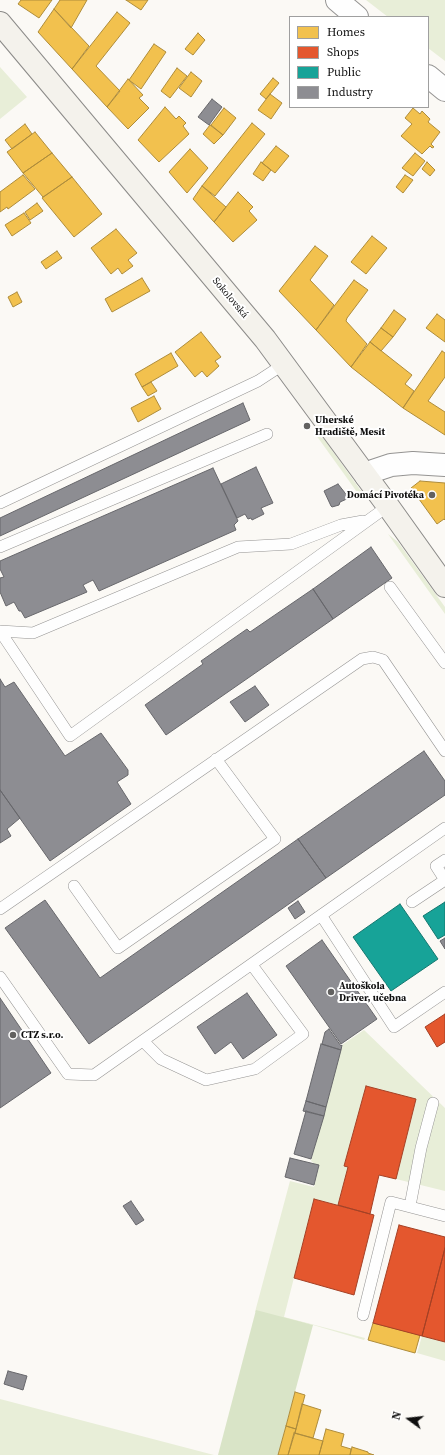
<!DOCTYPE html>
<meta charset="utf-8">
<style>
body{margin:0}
#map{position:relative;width:445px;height:1455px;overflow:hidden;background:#fbf9f5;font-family:"Source Serif 4",serif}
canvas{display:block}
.legend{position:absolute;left:289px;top:16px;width:140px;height:92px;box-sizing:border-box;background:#fff;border:1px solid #9f9f9f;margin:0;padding:5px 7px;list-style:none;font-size:12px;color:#0f0f0f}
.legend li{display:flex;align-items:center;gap:8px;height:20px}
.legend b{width:20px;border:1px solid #9f9f9f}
.north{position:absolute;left:389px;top:1399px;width:40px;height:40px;-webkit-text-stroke:3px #fff;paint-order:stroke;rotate:285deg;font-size:11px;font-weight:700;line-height:16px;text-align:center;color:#0f0f0f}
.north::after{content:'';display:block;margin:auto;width:14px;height:18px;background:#0f0f0f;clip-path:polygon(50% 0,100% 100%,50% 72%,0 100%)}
</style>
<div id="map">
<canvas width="445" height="1455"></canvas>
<ul class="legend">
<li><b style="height:11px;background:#f2c14e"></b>Homes</li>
<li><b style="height:11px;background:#e4572e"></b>Shops</li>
<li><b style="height:11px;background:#17a398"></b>Public</li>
<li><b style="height:11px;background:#8d8d92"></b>Industry</li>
</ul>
<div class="north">N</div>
</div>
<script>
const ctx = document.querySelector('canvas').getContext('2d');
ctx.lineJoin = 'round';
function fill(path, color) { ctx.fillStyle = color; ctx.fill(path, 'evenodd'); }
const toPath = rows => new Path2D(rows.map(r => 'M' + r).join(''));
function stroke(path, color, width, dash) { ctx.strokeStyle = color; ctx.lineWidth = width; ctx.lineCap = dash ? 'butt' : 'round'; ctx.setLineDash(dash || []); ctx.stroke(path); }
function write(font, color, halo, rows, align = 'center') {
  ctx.font = font + ' "Source Serif 4",serif'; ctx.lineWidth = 4; ctx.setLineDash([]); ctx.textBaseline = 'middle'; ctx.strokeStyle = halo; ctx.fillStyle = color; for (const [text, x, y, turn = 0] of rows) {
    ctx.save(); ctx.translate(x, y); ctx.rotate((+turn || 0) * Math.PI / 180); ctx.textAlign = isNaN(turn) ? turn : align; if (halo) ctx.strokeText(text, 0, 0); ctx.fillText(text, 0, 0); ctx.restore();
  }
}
const green = toPath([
 [366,0,445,0,445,61,428,48,428,17,388,17],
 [0,67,27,97,0,119],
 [316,435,324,439,364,495,362,499],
 [388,534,398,542,445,607,445,614],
 [364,1030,445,1108,445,1191,396,1179,416,1100,366,1086,344,1166,348,1167,338,1205,314,1199,284,1317,365,1338,364,1340,313,1325,255,1312,290,1181,314,1187,319,1167,311,1161,342,1045],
 [422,1336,445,1342,445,1361,417,1353],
 [0,1399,214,1455,0,1455]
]);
const forest = toPath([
 [256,1310,313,1325,278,1455,218,1455]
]);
const homes = toPath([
 [21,0,52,0,39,18,18,4,21,0],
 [60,0,87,0,71,28,54,9,60,0],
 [126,0,148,0,141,10,126,0],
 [54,9,89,46,72,69,38,32,54,9],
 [117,12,130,23,96,66,120,91,107,107,72,69,117,12],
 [198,33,205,40,193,55,185,49,198,33],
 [154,44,166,52,141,89,129,80,154,44],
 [177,68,187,76,170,98,161,91,177,68],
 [191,72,202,81,191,97,179,88,191,72],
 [273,78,279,83,266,99,260,94,273,78],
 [128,79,143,95,139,98,149,108,128,129,107,107,128,79],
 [270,94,282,103,271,119,258,110,270,94],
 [165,107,176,119,179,116,186,123,183,126,189,134,159,162,138,140,165,107],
 [224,108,236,118,223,135,211,125,224,108],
 [413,108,420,114,422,111,430,119,428,122,440,132,431,144,434,147,432,148,430,146,422,154,401,136,412,124,405,118,413,108],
 [252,123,265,134,215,196,202,186,252,123],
 [25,124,32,134,12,149,5,140,25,124],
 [210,125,223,135,214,144,203,134,210,125],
 [35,132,52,153,23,173,7,152,35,132],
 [276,146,289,156,275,173,262,163,276,146],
 [190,149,208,168,187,193,169,172,190,149],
 [52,153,72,177,43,197,23,173,52,153],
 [415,153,425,161,413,176,402,168,415,153],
 [261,162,271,170,263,181,253,174,261,162],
 [427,162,435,170,430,176,422,169,427,162],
 [23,175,35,189,8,209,7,207,0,212,0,192,23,175],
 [405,175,413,180,403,193,396,187,405,175],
 [72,177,102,214,74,237,42,198,72,177],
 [202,186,226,207,214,222,193,199,202,186],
 [238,192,253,207,249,211,257,220,233,242,214,222,238,192],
 [37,203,43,211,30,220,25,212,37,203],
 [24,213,31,223,12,236,5,225,24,213],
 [116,229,137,253,128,260,133,266,122,274,118,268,111,274,91,248,116,229],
 [372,236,387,248,366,274,351,262,372,236],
 [315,246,328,256,310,280,334,305,316,330,279,291,315,246],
 [57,251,62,258,46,269,41,262,57,251],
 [142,278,150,291,112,312,105,299,142,278],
 [354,280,368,290,347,318,346,321,367,344,351,367,316,330,354,280],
 [17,292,22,302,13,307,8,297,17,292],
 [394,310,406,319,393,337,381,328,394,310],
 [437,314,445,320,445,342,426,328,437,314],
 [381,328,393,337,381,351,370,342,381,328],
 [201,332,221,357,215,361,219,366,207,377,202,371,195,377,175,352,201,332],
 [370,342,412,375,405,384,414,391,403,408,351,367,370,342],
 [442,351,445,353,445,377,428,401,445,412,445,435,403,408,442,351],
 [171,353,178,366,142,387,135,374,171,353],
 [151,382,157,391,148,396,142,387,151,382],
 [154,396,161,409,138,422,131,408,154,396],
 [420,481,445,483,445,520,444,519,437,524,411,488,420,481],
 [373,1323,420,1335,415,1353,368,1340,373,1323],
 [295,1392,305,1395,296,1429,286,1426,295,1392],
 [302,1404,321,1410,313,1438,295,1433,302,1404],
 [286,1426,296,1429,288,1455,278,1455,286,1426],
 [326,1429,344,1434,341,1446,351,1449,350,1455,319,1455,326,1429],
 [294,1433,323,1441,319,1455,288,1455,294,1433],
 [352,1447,368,1452,368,1453,374,1455,350,1455,352,1447]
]);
const shops = toPath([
 [445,1014,445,1042,437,1047,425,1027,445,1014],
 [366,1086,416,1099,396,1179,379,1175,370,1214,338,1205,348,1167,344,1166,366,1086],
 [314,1199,374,1215,354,1295,294,1278,314,1199],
 [399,1225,445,1237,445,1248,422,1336,373,1323,399,1225],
 [445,1248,445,1342,422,1336,445,1248]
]);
const public = toPath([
 [445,902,445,935,438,939,423,916,445,902],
 [400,904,438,959,391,991,353,937,400,904]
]);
const industry = toPath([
 [212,99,222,107,209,125,198,117,212,99],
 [243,403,250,420,0,536,0,518,243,403],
 [256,467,273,503,261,508,264,514,252,520,251,518,248,519,245,514,237,518,221,484,256,467],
 [213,468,238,521,234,525,236,530,99,591,93,580,83,585,87,592,25,618,21,611,19,611,14,602,6,606,0,592,0,578,4,577,0,569,0,561,213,468],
 [338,484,349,498,340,502,339,505,332,507,331,506,324,491,338,484],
 [371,547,392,578,333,619,313,589,371,547],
 [313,589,333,619,166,735,145,705,203,664,201,661,247,629,250,632,313,589],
 [0,679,5,687,14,682,65,756,101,733,128,770,128,775,117,782,131,804,50,861,0,790,0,679],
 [255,686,269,705,245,722,230,702,255,686],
 [424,751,445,781,445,795,326,878,298,839,424,751],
 [0,790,20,818,7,829,11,836,0,843,0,790],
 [298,839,326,878,89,1044,5,928,45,900,100,978,298,839],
 [298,901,305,912,295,919,288,908,298,901],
 [445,938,445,949,440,941,445,938],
 [322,940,377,1019,341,1044,286,966,322,940],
 [247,993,277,1035,243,1059,231,1042,215,1054,197,1027,247,993],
 [0,998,51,1073,0,1108,0,998],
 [329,1029,341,1046,342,1045,341,1050,322,1044,325,1032,329,1029],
 [321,1044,341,1050,326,1107,306,1101,321,1044],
 [306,1101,326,1107,324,1116,303,1111,306,1101],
 [306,1111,324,1116,311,1159,294,1154,306,1111],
 [290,1158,319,1165,314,1185,285,1177,290,1158],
 [131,1201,144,1220,136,1225,123,1206,131,1201],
 [8,1371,27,1376,23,1390,4,1384,8,1371]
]);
const lane = toPath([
 [0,503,258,381,284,364],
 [0,547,267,434],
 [390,587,445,663],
 [0,631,70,736,388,506],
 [0,631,33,633,238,547,291,544,341,525,363,521],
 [74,886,118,948,275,839,216,759],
 [412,902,445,880,436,866,445,860],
 [0,909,362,659,373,657,383,660,445,751],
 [321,915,394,1027,445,992],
 [0,977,68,1074,94,1075,445,828],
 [143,1041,161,1059,206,1080,255,1069,303,1034,252,965],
 [410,1206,421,1148,433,1103],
 [363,1315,391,1202,445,1216]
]);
const street = toPath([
 [337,0,357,17],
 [428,76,445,90],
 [366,476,373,471,391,465,413,463,445,465]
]);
const secondary = toPath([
 [0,23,265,339,388,506,445,586]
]);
const markers = [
 [307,426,4,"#626160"],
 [432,495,4,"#626160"],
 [331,992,4,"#626160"],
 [13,1035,4,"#626160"]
];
const streetNames = [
 ["Sokolovská",230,298,50]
];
const poiNames = [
 ["Uherské",315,420],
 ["Hradiště, Mesit",315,432],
 ["Domácí Pivotéka",424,495,"right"],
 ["Autoškola",339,986],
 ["Driver, učebna",339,998],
 ["CTZ s.r.o.",21,1035]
];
fill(green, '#e8eed8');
fill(forest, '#d9e4c7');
fill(homes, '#f2c14e');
stroke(homes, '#ae8c3b', 1);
fill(shops, '#e4572e');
stroke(shops, '#a44125', 1);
fill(public, '#17a398');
stroke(public, '#15776f', 1);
fill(industry, '#8d8d92');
stroke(industry, '#67676b', 1);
stroke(lane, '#959493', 12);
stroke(street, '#959493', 24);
stroke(secondary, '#8c8b89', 24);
stroke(lane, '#fefefe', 11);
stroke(street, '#fefefe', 22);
stroke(secondary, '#f4f2ec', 22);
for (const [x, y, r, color] of markers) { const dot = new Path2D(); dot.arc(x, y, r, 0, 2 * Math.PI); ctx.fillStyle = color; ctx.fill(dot); stroke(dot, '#fff', 1.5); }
write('10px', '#0f0f0f', '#fff', streetNames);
write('bold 10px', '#0f0f0f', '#fff', poiNames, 'left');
</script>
